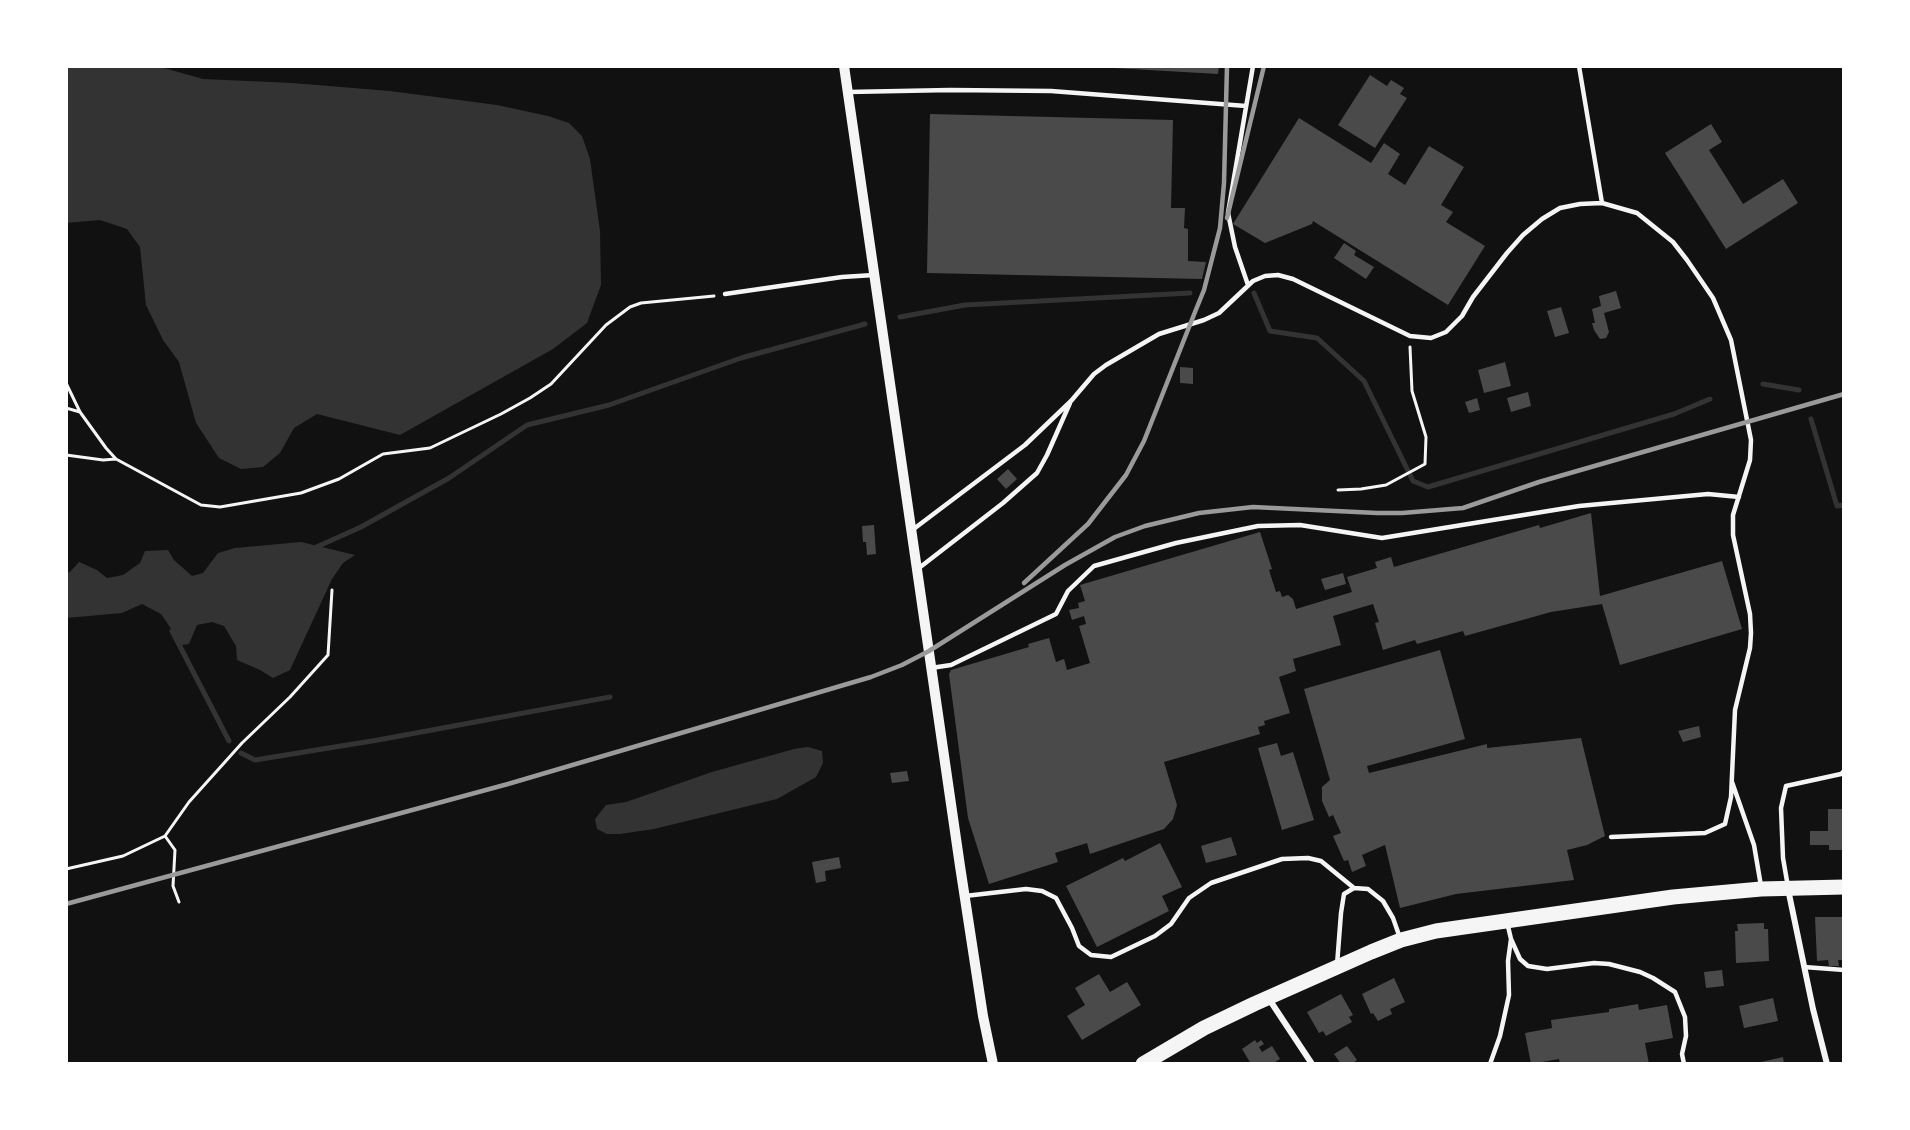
<!DOCTYPE html>
<style>
body{margin:0}
#map{position:relative;width:1910px;height:1130px;overflow:hidden;background:#111;font-family:"Public Sans",sans-serif}
canvas{display:block}
.frame{position:absolute;inset:0;border:68px solid #fff;pointer-events:none}
</style>
<div id="map">
<canvas width="1910" height="1130"></canvas>
<div class="frame"></div>
</div>
<script>
const ctx = document.querySelector('canvas').getContext('2d');
ctx.lineJoin = 'round';
function fill(path, color) { ctx.fillStyle = color; ctx.fill(path, 'evenodd'); }
const toPath = rows => new Path2D(rows.map(r => 'M' + r).join(''));
function stroke(path, color, width, dash) { ctx.strokeStyle = color; ctx.lineWidth = width; ctx.lineCap = dash ? 'butt' : 'round'; ctx.setLineDash(dash || []); ctx.stroke(path); }
const water = toPath([
 [66,66,157,66,203,79,292,83,390,91,497,105,548,116,569,123,582,136,590,159,600,231,601,285,587,323,553,349,400,435,317,414,294,428,280,453,263,467,241,469,219,458,196,423,179,362,163,340,146,305,140,247,127,229,100,220,66,223],
 [301,542,355,555,343,563,332,579,290,670,273,678,260,670,237,660,236,646,224,626,212,622,197,625,189,644,182,645,161,614,142,604,122,613,66,618,66,573,70,572,79,562,97,570,107,578,123,575,140,563,145,551,168,550,174,560,192,576,203,573,218,553,235,548],
 [808,747,822,751,823,763,816,777,777,799,654,829,620,834,607,834,597,829,595,819,606,805,626,802,712,772,794,749]
]);
const stream = toPath([
 [1254,293,1270,331,1317,338,1364,381,1413,481,1428,487,1674,414,1710,399],
 [900,317,965,305,1190,293],
 [1763,384,1799,390],
 [1811,419,1837,506,1844,505],
 [312,549,361,527,449,478,527,425,609,405,741,358,865,324],
 [172,631,229,741],
 [241,753,255,760,378,740,610,697]
]);
const building = toPath([
 [1114,66,1219,66,1218,74,1114,68],
 [1370,75,1387,86,1391,80,1404,88,1400,94,1407,98,1375,148,1338,125],
 [930,114,1173,120,1171,208,1185,208,1184,228,1188,229,1188,261,1206,262,1202,279,927,273],
 [1299,118,1371,163,1384,143,1400,154,1388,174,1405,185,1429,146,1464,167,1441,205,1453,212,1446,222,1485,246,1448,305,1313,221,1312,224,1265,243,1233,224],
 [1711,124,1722,142,1709,150,1743,204,1783,179,1798,203,1726,249,1665,153],
 [1344,243,1356,251,1354,255,1374,267,1366,279,1334,258],
 [1616,291,1621,308,1604,313,1609,332,1606,338,1600,339,1594,330,1592,323,1595,323,1592,309,1601,306,1599,296],
 [1561,307,1569,333,1555,337,1547,311],
 [1505,362,1511,386,1484,393,1478,370],
 [1180,367,1193,368,1193,384,1180,383],
 [1528,392,1531,406,1511,412,1507,398],
 [1477,398,1480,410,1469,413,1465,402],
 [1008,469,1017,479,1006,489,997,479],
 [1591,513,1600,596,1722,561,1742,629,1620,665,1602,604,1551,612,1465,636,1463,631,1417,644,1415,640,1383,650,1375,623,1379,622,1373,604,1333,616,1341,645,1293,659,1296,671,1279,677,1290,713,1264,721,1265,725,1258,727,1260,734,1164,762,1177,805,1173,819,1164,829,1090,854,1087,843,1055,853,1058,862,989,884,968,818,949,674,951,670,1029,647,1028,644,1049,638,1056,662,1064,659,1067,670,1090,663,1079,626,1086,624,1084,616,1072,620,1069,610,1079,608,1078,603,1085,601,1080,585,1260,532,1272,569,1269,570,1276,592,1280,591,1282,597,1288,595,1293,599,1296,609,1352,592,1347,577,1377,568,1375,562,1391,557,1394,567,1539,525,1540,528],
 [874,525,876,554,867,555,866,542,863,542,862,526],
 [1343,573,1346,584,1325,590,1321,579],
 [1440,650,1465,739,1367,766,1369,773,1487,744,1487,748,1581,738,1605,836,1587,845,1567,850,1574,880,1456,894,1400,908,1385,845,1362,855,1366,866,1352,872,1348,860,1344,861,1333,836,1341,833,1333,815,1329,817,1322,801,1322,787,1330,780,1304,689],
 [1699,726,1701,737,1683,742,1678,731],
 [1277,743,1281,756,1293,752,1314,820,1282,830,1258,748],
 [907,771,909,781,892,783,890,773],
 [1828,809,1844,809,1844,850,1829,850,1829,845,1810,845,1810,831,1828,831],
 [1231,837,1237,855,1206,863,1201,846],
 [1160,843,1182,887,1162,896,1169,911,1097,947,1066,886,1123,858,1125,861],
 [839,857,841,868,825,871,826,881,816,883,812,862],
 [1815,917,1844,917,1844,960,1838,960,1839,966,1829,966,1828,960,1817,961],
 [1764,923,1764,929,1768,929,1769,961,1736,963,1735,931,1738,931,1737,924],
 [1722,970,1724,986,1706,988,1704,972],
 [1099,974,1110,992,1127,982,1141,1005,1082,1040,1067,1016,1085,1005,1075,988],
 [1394,978,1405,1002,1390,1009,1392,1014,1378,1021,1373,1013,1371,1014,1362,994],
 [1341,994,1353,1015,1349,1017,1352,1022,1326,1036,1323,1031,1319,1033,1307,1012],
 [1773,998,1778,1021,1744,1028,1739,1006],
 [1638,1004,1639,1010,1667,1005,1673,1038,1645,1043,1649,1064,1560,1064,1559,1059,1531,1064,1525,1033,1552,1028,1551,1020,1609,1012,1609,1009],
 [1255,1040,1257,1043,1261,1040,1264,1044,1259,1047,1262,1052,1272,1046,1280,1059,1275,1062,1276,1064,1251,1064,1242,1049],
 [1347,1046,1357,1060,1352,1064,1341,1064,1334,1054],
 [1783,1057,1784,1064,1761,1064,1761,1062]
]);
const path = toPath([
 [66,383,80,412,106,448,116,459,201,505,220,507,301,493,339,479,383,454,430,448,501,414,530,398,551,384,606,325,630,307,641,303,714,296],
 [66,408,80,412],
 [66,455,103,460,116,459],
 [1338,490,1361,489,1386,485,1425,464,1426,437,1412,391,1410,347],
 [165,836,175,850,173,886,179,902],
 [66,869,123,856,165,836,189,802,242,743,290,697,328,655,332,590]
]);
const service = toPath([
 [1579,66,1602,203],
 [848,92,950,90,1051,91,1246,106],
 [1248,285,1235,247,1228,213,1253,66],
 [725,294,842,277,874,275],
 [911,531,1025,445,1071,401,1094,374,1106,365,1159,334,1204,320,1219,313,1253,281,1265,276,1278,275,1293,279,1410,336,1431,338,1446,332,1462,316,1473,297,1507,253,1523,235,1542,219,1560,208,1580,204,1602,203,1637,213,1673,242,1687,260,1713,298,1731,340,1751,440,1750,460,1733,515,1733,535,1750,614,1751,633,1750,648,1735,710,1731,797,1725,824,1705,833,1611,837],
 [919,568,1003,503,1037,473,1047,455,1070,403],
 [931,668,951,665,1056,614,1068,591,1094,566,1176,543,1258,526,1300,525,1382,538,1579,506,1708,494,1739,497],
 [1732,782,1754,845,1761,886],
 [1788,887,1783,858,1781,808,1786,786,1841,774,1844,771],
 [965,896,1026,889,1042,891,1056,898,1072,928,1079,946,1091,955,1111,957,1155,936,1171,924,1189,898,1211,883,1282,859,1308,858,1321,861,1354,888],
 [1507,922,1511,939,1520,959,1528,966,1547,969,1594,963,1609,964,1640,972,1653,978,1675,992,1685,1017,1686,1036,1682,1054,1684,1064],
 [1337,965,1341,913,1344,894,1354,888,1368,889,1383,901,1393,918,1400,938],
 [1804,967,1844,970],
 [1490,1064,1500,1036,1509,995,1508,961,1511,939]
]);
const minor = toPath([
 [1788,889,1813,1009,1827,1064],
 [1269,999,1312,1064]
]);
const tertiary = toPath([
 [844,66,960,866,983,1016,993,1064]
]);
const primary = toPath([
 [1143,1064,1204,1028,1254,1004,1371,952,1401,940,1436,931,1673,897,1761,889,1844,887]
]);
const rail = toPath([
 [1227,218,1264,66],
 [1024,583,1088,524,1126,475,1144,441,1195,312,1204,290,1220,228,1224,183,1227,66],
 [66,904,508,784,871,677,902,665,929,651,1065,565,1115,537,1145,526,1199,513,1253,507,1377,513,1402,513,1463,508,1539,482,1844,394]
]);
fill(water, '#333');
stroke(stream, '#333', 5);
fill(building, '#4a4a4a');
stroke(path, '#f5f5f5', 3);
stroke(service, '#f5f5f5', 4.5);
stroke(minor, '#f5f5f5', 6);
stroke(tertiary, '#f5f5f5', 10);
stroke(primary, '#f5f5f5', 15);
stroke(rail, '#9a9a9a', 4.5);
</script>
